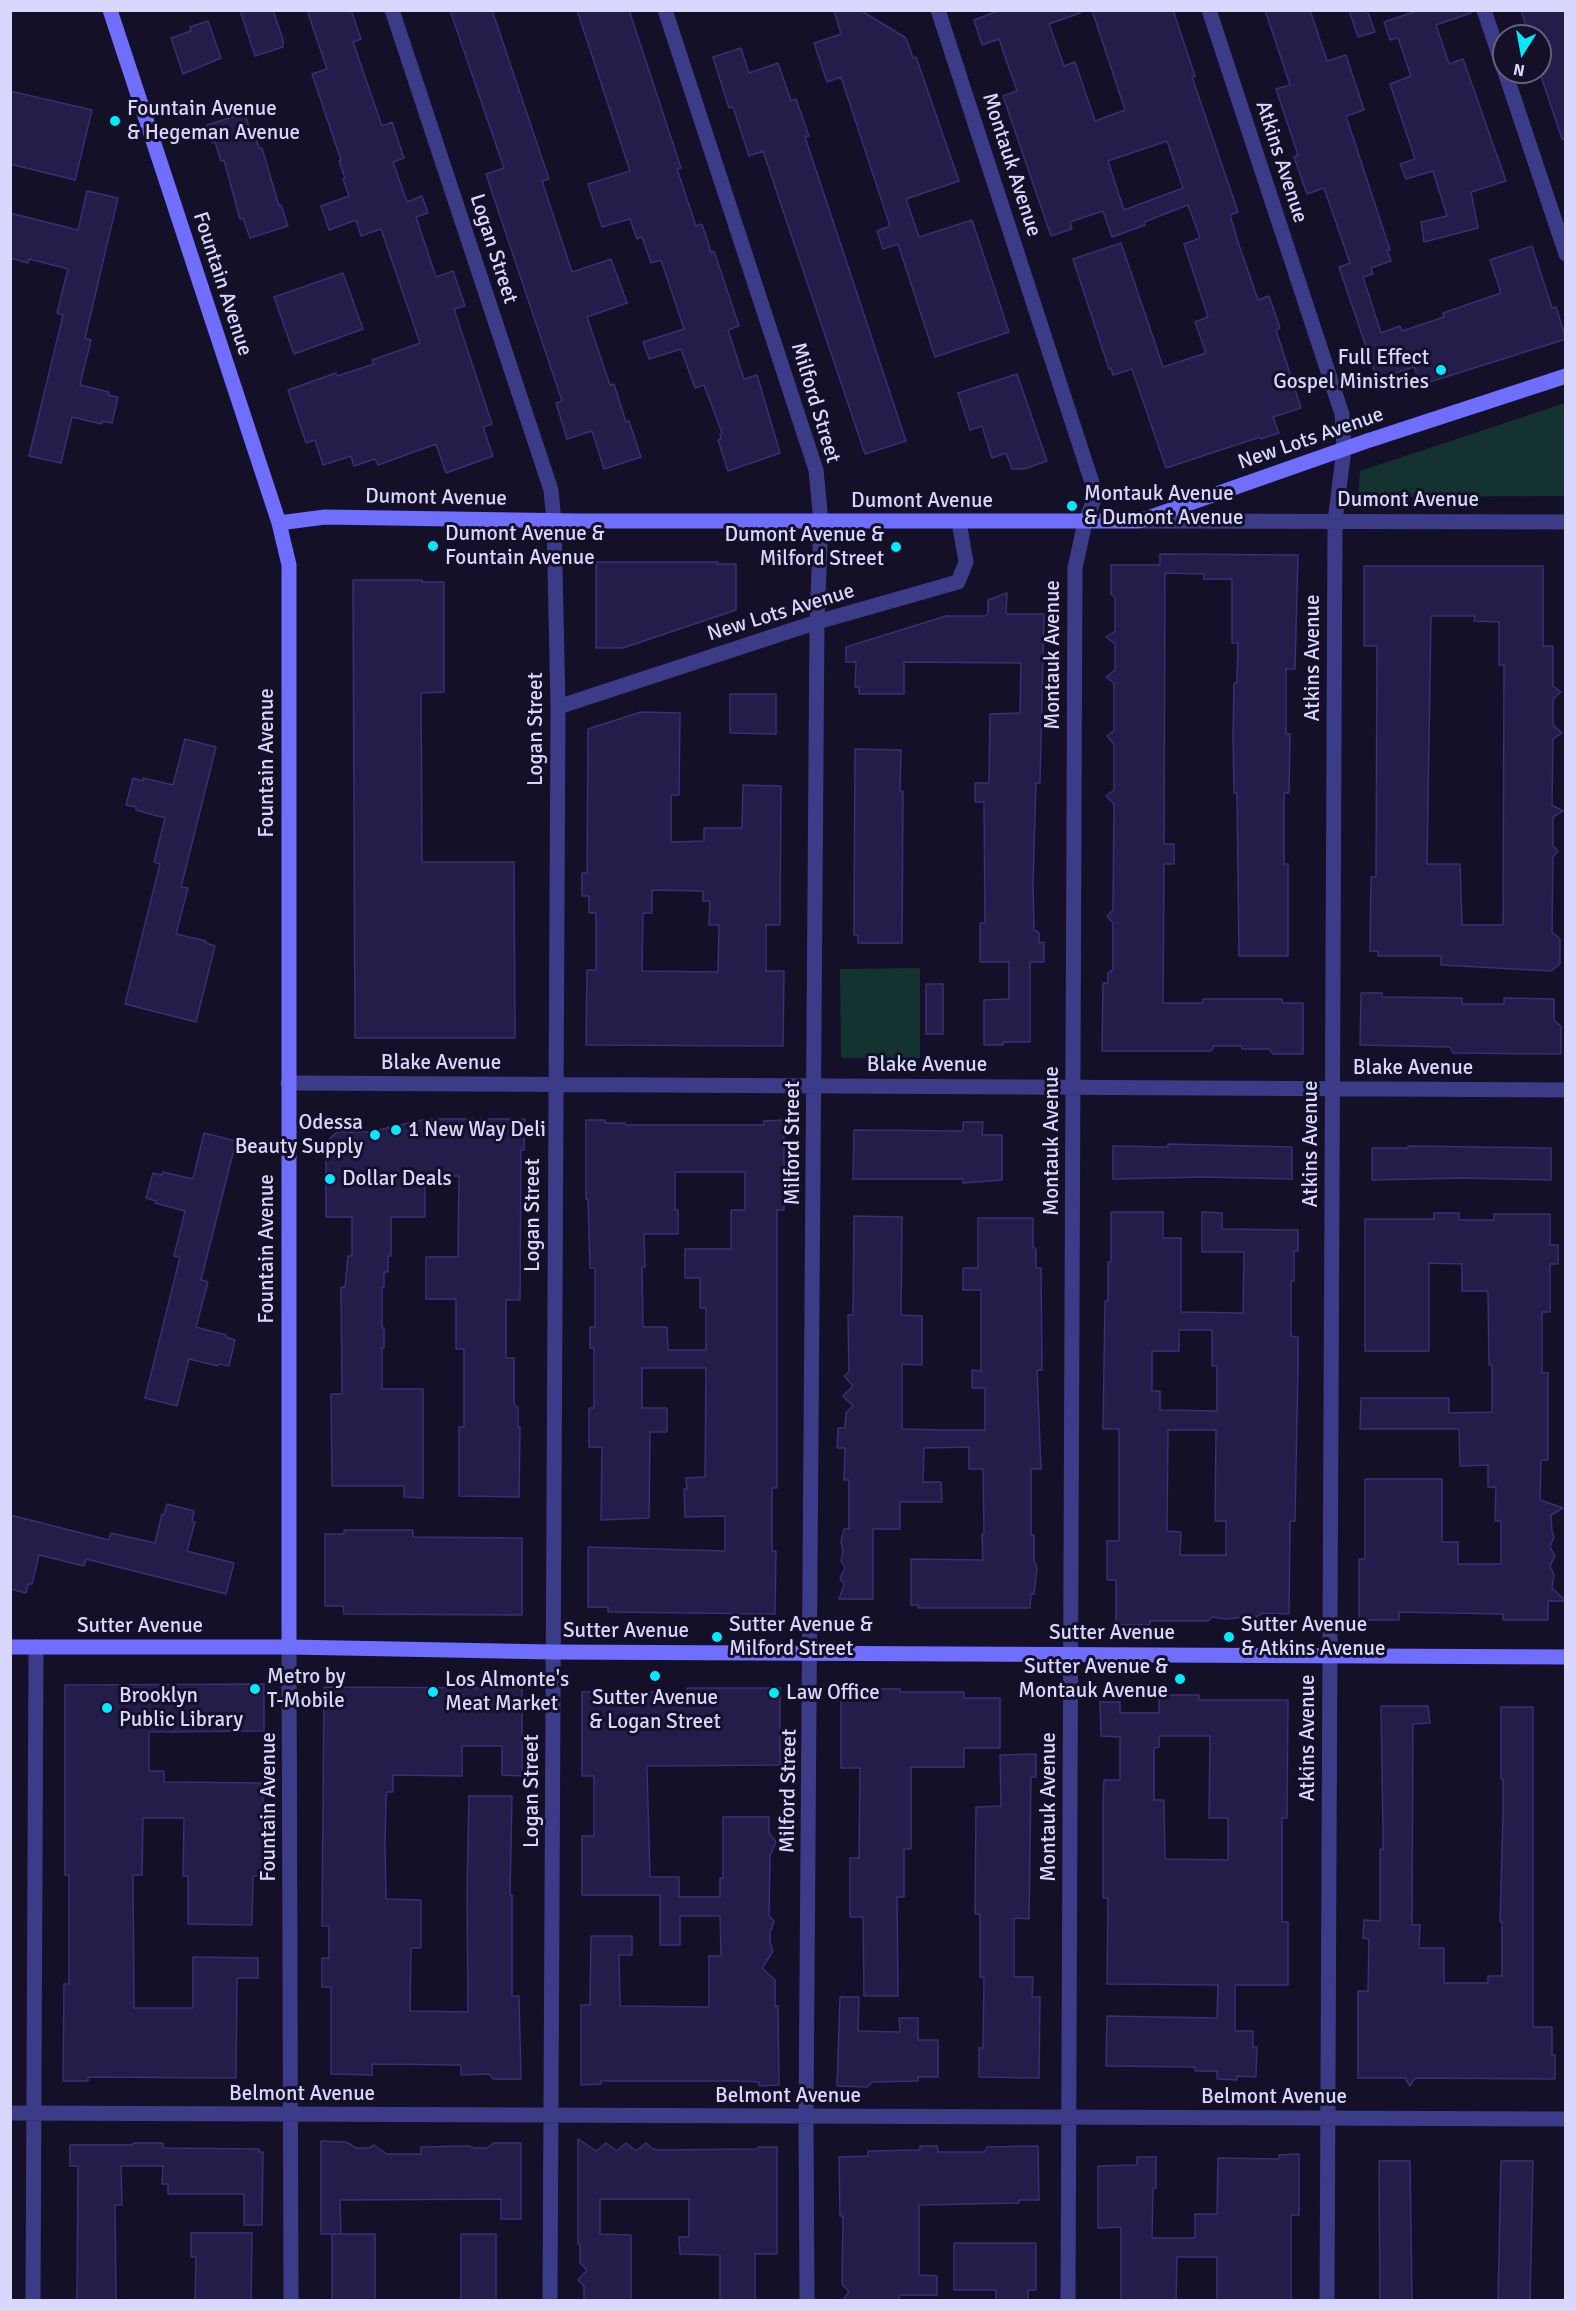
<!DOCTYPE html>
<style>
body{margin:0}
#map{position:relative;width:1576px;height:2311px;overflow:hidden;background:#131028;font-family:Signika,sans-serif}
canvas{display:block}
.frame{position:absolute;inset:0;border:12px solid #dad7ff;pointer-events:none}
.north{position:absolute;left:1492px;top:24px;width:60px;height:60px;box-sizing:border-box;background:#131028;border:2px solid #63607e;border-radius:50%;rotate:191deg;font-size:16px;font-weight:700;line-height:24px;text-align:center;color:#dad7ff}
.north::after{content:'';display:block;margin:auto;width:21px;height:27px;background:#03eaff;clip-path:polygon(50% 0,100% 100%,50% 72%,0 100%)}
</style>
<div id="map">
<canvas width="1576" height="2311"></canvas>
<div class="frame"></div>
<div class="north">N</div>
</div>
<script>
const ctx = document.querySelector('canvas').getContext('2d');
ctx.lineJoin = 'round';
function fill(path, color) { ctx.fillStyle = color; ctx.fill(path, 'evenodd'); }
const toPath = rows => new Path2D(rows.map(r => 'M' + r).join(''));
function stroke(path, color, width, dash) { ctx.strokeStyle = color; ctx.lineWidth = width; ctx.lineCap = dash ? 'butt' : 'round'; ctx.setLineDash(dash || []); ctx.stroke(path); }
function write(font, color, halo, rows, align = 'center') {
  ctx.font = font + ' Signika,sans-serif'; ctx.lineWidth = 6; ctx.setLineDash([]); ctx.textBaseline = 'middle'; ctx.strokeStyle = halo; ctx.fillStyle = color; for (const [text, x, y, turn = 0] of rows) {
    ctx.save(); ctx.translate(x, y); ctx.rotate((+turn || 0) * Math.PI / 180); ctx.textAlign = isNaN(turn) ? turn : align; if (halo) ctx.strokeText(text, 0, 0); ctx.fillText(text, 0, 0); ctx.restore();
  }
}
const green = toPath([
 [1565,403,1565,496,1358,497,1360,471],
 [920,968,920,1058,841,1058,840,969]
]);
const building = toPath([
 [240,10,273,10,283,40,283,47,255,56,240,10],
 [307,10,351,10,361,39,353,42,382,126,392,122,404,158,393,162,407,202,422,196,428,213,416,217,436,277,453,271,465,306,454,309,492,424,483,427,493,456,446,473,436,444,378,465,375,459,354,466,351,456,323,465,315,440,306,443,288,390,336,373,337,376,374,364,372,360,420,343,381,229,361,236,356,220,329,230,321,206,349,196,343,179,345,178,339,161,341,160,312,74,327,69,307,10],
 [450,10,492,10,549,179,542,181,572,272,611,259,627,303,587,317,610,385,614,384,626,422,629,421,641,457,604,469,592,431,567,439,556,403,562,401,486,174,504,168,450,10],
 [577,10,629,10,681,168,677,169,696,226,702,224,711,252,714,251,739,326,728,330,744,379,757,375,780,453,728,471,718,440,721,439,720,434,722,433,704,385,695,388,681,349,649,359,643,342,684,329,661,260,651,263,642,237,637,239,630,219,602,227,588,184,630,171,577,10],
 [834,10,860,10,906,38,913,58,916,57,959,181,906,199,919,237,972,220,1009,332,935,357,898,244,883,249,877,231,890,226,841,77,827,82,814,43,841,34,834,10],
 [1001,10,1080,10,1080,13,1049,24,1064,66,1075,62,1095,121,1125,110,1092,10,1173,10,1195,76,1192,77,1238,212,1230,215,1238,242,1258,300,1269,296,1280,328,1276,330,1301,408,1273,417,1279,433,1261,439,1260,437,1166,468,1132,369,1113,375,1111,368,1109,369,1073,259,1121,243,1163,367,1206,353,1195,322,1208,317,1184,244,1200,238,1188,205,1144,222,1145,225,1112,237,1103,211,1070,222,1072,229,1051,236,1003,96,1017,91,999,39,982,45,974,20,1001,10],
 [1167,141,1183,188,1124,210,1108,161,1167,141],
 [1265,10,1310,10,1327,61,1346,55,1364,110,1346,116,1390,250,1387,250,1391,261,1371,268,1373,274,1363,277,1381,333,1400,326,1402,331,1444,317,1443,313,1501,293,1490,260,1532,246,1552,308,1556,307,1566,339,1420,385,1414,367,1377,379,1339,267,1350,263,1324,188,1307,194,1294,157,1298,155,1276,89,1290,85,1265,10],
 [1349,10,1367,10,1375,32,1358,37,1349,10],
 [1420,10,1470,10,1471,13,1436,25,1449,64,1463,59,1506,181,1471,192,1478,228,1424,242,1421,222,1447,216,1433,171,1406,179,1400,164,1415,159,1390,84,1411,76,1398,38,1390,40,1384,22,1420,10],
 [1521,10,1566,10,1566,139,1562,139,1540,73,1540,36,1529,36,1521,10],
 [208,21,221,58,183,74,171,38,191,31,190,27,208,21],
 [741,48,749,73,778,63,791,101,796,99,809,136,805,137,906,441,865,454,763,151,749,156,733,107,729,108,713,57,741,48],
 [10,91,92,110,75,180,10,164,10,91],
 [245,113,250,130,253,130,259,148,262,148,279,206,281,205,288,226,250,238,243,218,240,219,224,160,221,161,215,142,212,143,207,125,245,113],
 [87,191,118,198,85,338,91,340,80,385,109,392,108,395,118,397,112,423,102,421,102,424,72,417,61,463,29,456,63,315,57,313,68,269,29,259,28,263,10,258,10,213,78,230,87,191],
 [343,273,363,329,294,354,274,297,343,273],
 [1017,374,1047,461,1024,469,1012,469,1006,453,992,458,982,426,970,430,958,393,1017,374],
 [1160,554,1298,555,1295,669,1286,669,1286,734,1290,734,1289,793,1284,793,1284,864,1288,864,1288,956,1239,956,1237,793,1234,793,1233,736,1234,683,1237,683,1238,643,1232,643,1232,579,1204,579,1204,574,1165,573,1164,844,1174,844,1174,864,1164,864,1163,1003,1203,1003,1203,999,1282,999,1282,1003,1303,1003,1303,1054,1273,1054,1269,1049,1242,1049,1242,1046,1214,1046,1211,1051,1102,1051,1103,983,1108,983,1108,973,1113,970,1113,923,1107,916,1113,910,1114,804,1106,796,1114,790,1114,744,1107,736,1114,730,1114,683,1106,677,1115,670,1115,644,1106,637,1115,631,1115,598,1111,594,1111,565,1160,565,1160,554],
 [596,562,718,562,717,564,736,564,736,610,623,648,596,648,596,562],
 [1364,566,1543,566,1543,646,1553,646,1553,686,1561,692,1553,699,1553,725,1562,733,1553,739,1552,805,1563,811,1553,817,1553,846,1558,851,1553,857,1552,932,1560,939,1560,964,1551,971,1441,965,1441,956,1378,956,1378,951,1370,951,1371,877,1376,877,1377,646,1364,646,1364,566],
 [1431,616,1475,616,1474,621,1499,622,1499,665,1504,665,1503,925,1462,925,1460,864,1427,864,1431,616],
 [353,580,422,580,422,582,444,582,444,692,421,693,422,862,514,862,515,1038,355,1038,353,580],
 [1007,593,1006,614,1044,614,1040,783,1036,783,1033,882,1034,930,1039,933,1039,943,1044,942,1044,962,1030,962,1030,1042,1003,1042,1003,1045,984,1045,984,1000,1009,999,1009,962,980,962,980,923,985,923,984,802,975,802,975,783,989,783,990,714,1020,713,1021,663,904,662,904,694,859,694,859,687,855,687,856,662,846,662,846,647,946,616,985,616,988,614,988,600,1007,593],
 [730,694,776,694,776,734,730,733,730,694],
 [641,712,680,713,679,795,671,795,671,842,704,841,704,828,742,828,743,785,781,786,780,925,766,925,766,971,784,971,783,1046,586,1045,587,970,596,970,596,913,589,913,589,896,582,896,582,873,587,873,588,729,641,712],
 [652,890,703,891,703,901,710,901,709,925,719,925,718,972,642,971,643,913,652,913,652,890],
 [185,739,216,747,181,887,188,888,176,934,206,941,206,943,215,946,196,1022,125,1004,160,864,154,862,165,818,136,810,136,807,126,805,133,778,143,781,143,778,173,785,185,739],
 [855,749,901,750,900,791,903,791,902,943,858,943,858,935,854,935,855,749],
 [926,984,943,984,943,1034,926,1034,926,984],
 [1361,993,1382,993,1382,997,1462,998,1462,1004,1504,1004,1504,998,1554,999,1554,1020,1561,1026,1561,1054,1453,1053,1450,1047,1360,1045,1361,993],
 [426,1119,525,1119,524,1150,521,1150,520,1300,506,1300,506,1358,514,1358,514,1404,518,1408,518,1427,520,1427,519,1497,459,1496,459,1427,464,1427,464,1349,456,1349,456,1299,426,1299,426,1257,458,1257,459,1176,425,1176,425,1217,391,1217,391,1256,388,1256,388,1272,384,1272,384,1287,382,1287,382,1328,384,1328,384,1348,382,1348,382,1389,423,1389,423,1498,404,1497,404,1486,332,1486,331,1394,342,1394,341,1287,345,1287,348,1256,352,1256,352,1217,326,1217,326,1142,337,1132,369,1132,426,1119],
 [586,1120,605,1120,605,1123,625,1123,625,1125,764,1125,764,1121,784,1120,784,1210,777,1210,777,1488,772,1488,772,1551,776,1551,775,1614,608,1612,608,1607,588,1607,588,1547,725,1551,725,1516,685,1517,684,1489,687,1489,686,1478,705,1477,706,1368,642,1368,642,1408,667,1408,667,1432,650,1432,649,1518,601,1520,602,1447,589,1447,589,1408,594,1408,594,1348,590,1348,590,1327,595,1327,595,1268,590,1268,588,1199,586,1199,586,1120],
 [675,1172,745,1172,745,1210,731,1210,731,1249,685,1249,685,1278,700,1278,700,1308,706,1308,706,1350,668,1350,667,1327,643,1327,642,1267,645,1267,644,1234,678,1234,678,1210,675,1210,675,1172],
 [963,1122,983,1122,982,1135,1002,1135,1002,1180,963,1183,963,1179,853,1179,854,1130,963,1131,963,1122],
 [204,1133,236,1141,201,1280,208,1282,196,1327,226,1335,226,1337,235,1340,229,1366,219,1364,218,1366,189,1359,177,1406,145,1398,180,1257,174,1256,185,1211,155,1203,156,1201,146,1198,153,1173,162,1175,163,1172,193,1179,204,1133],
 [1168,1144,1292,1147,1292,1179,1203,1177,1113,1179,1113,1146,1168,1147,1168,1144],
 [1408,1146,1551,1148,1551,1180,1462,1178,1372,1180,1372,1148,1408,1148,1408,1146],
 [1111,1212,1163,1212,1163,1238,1181,1238,1181,1312,1243,1313,1244,1252,1202,1252,1202,1212,1222,1213,1222,1229,1298,1230,1298,1251,1294,1251,1294,1281,1291,1281,1291,1336,1298,1337,1298,1366,1295,1521,1290,1521,1289,1614,1263,1613,1253,1619,1246,1617,1226,1619,1212,1617,1208,1621,1150,1621,1150,1625,1116,1625,1116,1580,1107,1580,1107,1541,1119,1541,1119,1429,1103,1429,1105,1301,1108,1301,1108,1262,1111,1262,1111,1212],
 [1179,1330,1212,1330,1212,1366,1217,1366,1217,1411,1160,1410,1160,1391,1152,1391,1152,1351,1179,1351,1179,1330],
 [1168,1430,1216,1430,1215,1521,1226,1521,1226,1555,1180,1555,1181,1532,1167,1531,1168,1430],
 [1434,1213,1459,1213,1459,1220,1494,1220,1494,1214,1550,1214,1550,1245,1558,1245,1558,1264,1550,1264,1550,1312,1542,1312,1542,1373,1548,1373,1548,1460,1541,1460,1540,1500,1563,1508,1551,1515,1552,1531,1554,1537,1550,1547,1555,1556,1550,1566,1554,1575,1552,1588,1566,1601,1548,1601,1548,1620,1503,1620,1503,1614,1399,1612,1399,1620,1359,1620,1359,1559,1365,1559,1365,1479,1442,1479,1442,1542,1458,1542,1458,1564,1501,1564,1501,1521,1495,1521,1496,1487,1488,1487,1488,1465,1460,1466,1459,1429,1360,1429,1361,1398,1449,1398,1449,1413,1492,1412,1492,1365,1489,1365,1488,1291,1462,1291,1462,1264,1429,1263,1429,1351,1365,1351,1365,1219,1434,1219,1434,1213],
 [854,1216,902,1217,901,1315,922,1316,922,1365,902,1364,902,1429,941,1430,985,1430,985,1388,972,1388,972,1370,981,1371,981,1290,963,1290,963,1268,978,1268,978,1218,1033,1218,1033,1246,1036,1250,1036,1268,1041,1268,1042,1370,1037,1370,1041,1469,1031,1469,1031,1535,1034,1535,1034,1560,1037,1568,1034,1594,1031,1594,1030,1608,918,1608,918,1605,911,1605,911,1559,983,1560,982,1534,984,1534,983,1469,969,1469,969,1447,924,1448,923,1482,941,1482,942,1502,900,1502,900,1529,873,1529,873,1599,839,1599,844,1585,840,1578,845,1568,841,1561,843,1551,841,1542,844,1529,849,1529,849,1480,844,1480,845,1448,837,1448,838,1428,845,1428,846,1413,853,1406,843,1396,853,1386,844,1376,849,1372,848,1315,853,1315,854,1216],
 [167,1504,194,1511,192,1521,195,1522,187,1551,234,1563,226,1594,86,1559,84,1566,39,1555,32,1584,28,1584,26,1593,10,1589,10,1515,109,1540,111,1533,155,1543,162,1514,164,1515,167,1504],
 [344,1530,413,1530,413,1537,522,1538,522,1615,344,1614,343,1606,325,1606,325,1534,344,1534,344,1530],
 [264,1684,264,1731,149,1732,149,1771,164,1771,164,1782,263,1783,262,1876,253,1876,252,1925,188,1924,188,1876,183,1876,184,1818,143,1818,142,1875,133,1875,134,2008,193,2008,193,1957,258,1958,258,1978,237,1978,236,2078,88,2077,88,2081,63,2081,64,1984,69,1984,69,1875,65,1875,65,1685,264,1684],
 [324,1687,522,1688,522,1776,502,1775,502,1746,462,1746,462,1776,393,1775,393,1792,387,1792,386,1797,385,1845,386,1899,421,1900,421,1948,411,1948,410,2011,468,2012,467,1893,469,1796,512,1796,510,1895,512,1895,512,1996,519,1996,521,2079,493,2079,489,2074,461,2075,461,2065,372,2064,372,2075,331,2074,331,1987,322,1987,322,1958,329,1958,329,1926,322,1926,324,1687],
 [687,1688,780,1688,780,1765,647,1766,650,1877,679,1877,679,1897,720,1897,720,1878,723,1878,723,1817,769,1817,769,1833,776,1842,770,1856,769,1915,774,1922,770,1932,770,1943,773,1951,762,1968,775,1980,775,2006,778,2006,779,2085,759,2086,759,2082,739,2081,601,2081,601,2084,581,2085,581,2005,590,2005,591,1936,632,1936,632,1955,619,1955,620,2006,709,2007,709,1956,721,1956,720,1916,680,1916,680,1945,660,1945,660,1895,582,1895,582,1836,594,1836,594,1776,582,1776,582,1692,687,1692,687,1688],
 [841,1689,900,1689,900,1692,964,1692,964,1698,1000,1698,1000,1748,964,1748,964,1767,911,1767,911,1849,904,1849,904,1897,897,1897,898,1996,864,1996,863,1917,850,1917,850,1858,859,1858,860,1768,841,1768,841,1689],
 [1159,1695,1199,1695,1199,1700,1288,1700,1287,1818,1282,1818,1282,1922,1288,1922,1288,1985,1235,1985,1235,2031,1253,2031,1253,2047,1257,2047,1256,2077,1237,2076,1237,2080,1217,2079,1217,2071,1195,2071,1195,2067,1106,2066,1107,2016,1217,2018,1218,1985,1107,1984,1108,1898,1103,1898,1103,1800,1104,1780,1120,1780,1120,1737,1101,1736,1100,1702,1120,1702,1120,1713,1159,1713,1159,1695],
 [1159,1736,1210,1736,1209,1818,1228,1818,1228,1860,1165,1859,1164,1800,1154,1800,1154,1748,1159,1747,1159,1736],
 [1381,1706,1428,1706,1430,1723,1413,1724,1412,1925,1420,1925,1419,1948,1444,1948,1444,1983,1488,1983,1488,1976,1502,1976,1502,1922,1500,1922,1503,1815,1503,1779,1501,1779,1501,1707,1533,1707,1533,2027,1552,2027,1552,2055,1555,2055,1555,2079,1415,2078,1410,2086,1405,2078,1358,2078,1358,1991,1368,1991,1369,1939,1363,1938,1364,1920,1380,1921,1380,1849,1383,1850,1383,1831,1381,1706],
 [1036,1754,1036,1777,1031,1777,1029,1919,1014,1918,1014,1977,1033,1977,1032,1997,1040,1997,1039,2078,979,2077,979,2048,983,2048,984,1977,980,1977,980,1914,975,1914,976,1807,1001,1806,1000,1755,1036,1754],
 [840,1997,859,1997,858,2031,900,2032,899,2018,918,2018,918,2040,938,2040,938,2077,918,2077,918,2081,872,2082,867,2087,837,2086,840,1997],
 [578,2139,596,2151,606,2143,617,2151,626,2143,636,2151,646,2143,653,2149,659,2150,758,2149,758,2147,777,2147,777,2254,755,2254,755,2301,720,2301,720,2255,680,2254,679,2237,689,2237,689,2199,600,2199,600,2234,631,2235,631,2301,584,2301,584,2286,578,2280,587,2270,580,2263,580,2244,578,2244,578,2139],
 [321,2141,346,2142,356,2148,369,2148,374,2145,387,2154,421,2154,421,2147,469,2146,474,2148,487,2148,494,2143,521,2143,521,2219,501,2219,501,2199,340,2200,341,2234,321,2234,321,2141],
 [133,2143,163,2143,163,2148,259,2149,259,2152,263,2152,262,2225,244,2225,244,2194,168,2194,168,2184,162,2184,163,2166,121,2166,122,2205,115,2205,116,2301,77,2301,78,2166,70,2166,70,2145,133,2145,133,2143],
 [920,2146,937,2146,938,2152,985,2152,987,2147,1038,2146,1039,2200,1019,2200,1019,2203,919,2205,919,2275,937,2276,937,2295,900,2295,899,2301,842,2301,849,2292,842,2284,843,2216,840,2216,839,2157,868,2156,868,2151,920,2150,920,2146],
 [1299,2154,1299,2215,1291,2215,1291,2301,1217,2301,1217,2257,1177,2257,1176,2301,1121,2301,1121,2227,1098,2228,1098,2166,1137,2165,1137,2157,1156,2157,1156,2188,1153,2188,1152,2238,1195,2238,1195,2214,1217,2214,1218,2158,1279,2159,1279,2155,1299,2154],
 [1379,2161,1410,2161,1412,2301,1380,2301,1379,2161],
 [1501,2161,1533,2161,1530,2301,1498,2301,1501,2161],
 [191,2233,252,2233,251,2301,195,2301,196,2257,191,2257,191,2233],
 [332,2234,375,2234,375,2301,332,2301,332,2234],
 [461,2234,496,2234,496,2301,461,2301,461,2234],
 [954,2243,1036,2243,1036,2290,1028,2290,1028,2301,996,2301,996,2290,954,2290,954,2243]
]);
const street = toPath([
 [392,10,551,490,554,521,558,707,550,2300],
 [665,10,816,470,821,522,817,622,806,2117,807,2300],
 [938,10,1096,495,1085,522,1075,568,1068,2300],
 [1209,10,1342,414,1344,449,1335,521,1327,2300],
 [1484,10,1504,70],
 [1505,72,1566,254],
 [1142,521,1566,522],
 [558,707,817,622,958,582,966,562,959,522],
 [288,1083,1566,1090],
 [289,1647,291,2300],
 [10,2113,1566,2119],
 [33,2300,36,1647]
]);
const secondary = toPath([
 [110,10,279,523,289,565,289,1647],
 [279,523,325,517,579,521,1139,521,1367,441,1566,376],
 [10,1647,289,1647,553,1652,1566,1657]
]);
const markers = [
 [115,121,6,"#03eaff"],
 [1441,370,6,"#03eaff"],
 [1072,506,6,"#03eaff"],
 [433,546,6,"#03eaff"],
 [896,547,6,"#03eaff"],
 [396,1130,6,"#03eaff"],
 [375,1135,6,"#03eaff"],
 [330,1179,6,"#03eaff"],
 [717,1637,6,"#03eaff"],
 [1229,1637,6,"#03eaff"],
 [655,1676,6,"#03eaff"],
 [1180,1679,6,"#03eaff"],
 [255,1689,6,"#03eaff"],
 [433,1692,6,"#03eaff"],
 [774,1693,6,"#03eaff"],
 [107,1708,6,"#03eaff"]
];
const poiNames = [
 ["Fountain Avenue",127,109],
 ["& Hegeman Avenue",127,133],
 ["Full Effect",1429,358,"right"],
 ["Gospel Ministries",1429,382,"right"],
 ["Montauk Avenue",1084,494],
 ["& Dumont Avenue",1084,518],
 ["Dumont Avenue &",445,534],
 ["Fountain Avenue",445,558],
 ["Dumont Avenue &",884,535,"right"],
 ["Milford Street",884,559,"right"],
 ["Odessa",363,1123,"right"],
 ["Beauty Supply",363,1147,"right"],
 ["1 New Way Deli",408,1130],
 ["Dollar Deals",342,1179],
 ["Sutter Avenue &",729,1625],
 ["Milford Street",729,1649],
 ["Sutter Avenue",1241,1625],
 ["& Atkins Avenue",1241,1649],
 ["Sutter Avenue &",1168,1667,"right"],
 ["Montauk Avenue",1168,1691,"right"],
 ["Metro by",267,1677],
 ["T-Mobile",267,1701],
 ["Los Almonte's",445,1680],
 ["Meat Market",445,1704],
 ["Law Office",786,1693],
 ["Brooklyn",119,1696],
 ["Public Library",119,1720],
 ["Sutter Avenue",655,1698,"center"],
 ["& Logan Street",655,1722,"center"]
];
const streetNames = [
 ["Atkins Avenue",1281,162,72],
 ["Montauk Avenue",1011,165,72],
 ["Logan Street",493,249,72],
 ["Fountain Avenue",222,284,72],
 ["Milford Street",815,403,73],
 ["New Lots Avenue",1311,439,-19],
 ["Dumont Avenue",436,498,1],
 ["Dumont Avenue",1408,500],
 ["Dumont Avenue",922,501],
 ["New Lots Avenue",781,613,-17],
 ["Montauk Avenue",1053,655,-90],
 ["Atkins Avenue",1313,658,-90],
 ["Logan Street",536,729,-90],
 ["Fountain Avenue",267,763,-90],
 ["Blake Avenue",441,1063],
 ["Blake Avenue",927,1065],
 ["Blake Avenue",1413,1068],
 ["Montauk Avenue",1052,1141,-90],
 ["Milford Street",793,1143,-90],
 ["Atkins Avenue",1311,1144,-90],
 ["Logan Street",533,1215,-90],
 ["Fountain Avenue",267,1249,-90],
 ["Sutter Avenue",140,1626],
 ["Sutter Avenue",626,1631],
 ["Sutter Avenue",1112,1633],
 ["Atkins Avenue",1308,1738,-90],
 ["Logan Street",532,1791,-90],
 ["Milford Street",789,1791,-89],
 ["Fountain Avenue",269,1807,-90],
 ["Montauk Avenue",1049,1807,-90],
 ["Belmont Avenue",302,2094],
 ["Belmont Avenue",788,2096],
 ["Belmont Avenue",1274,2097]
];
fill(green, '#133230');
fill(building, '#241c49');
stroke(building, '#3a2e75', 1.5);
stroke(street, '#3c3b87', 15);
stroke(secondary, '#6f6eff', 15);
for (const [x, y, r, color] of markers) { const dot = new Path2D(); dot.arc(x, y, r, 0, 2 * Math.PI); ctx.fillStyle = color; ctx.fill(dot); stroke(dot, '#131028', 2); }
write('21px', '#dad7ff', '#131028', poiNames, 'left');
write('21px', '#dad7ff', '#131028', streetNames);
</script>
